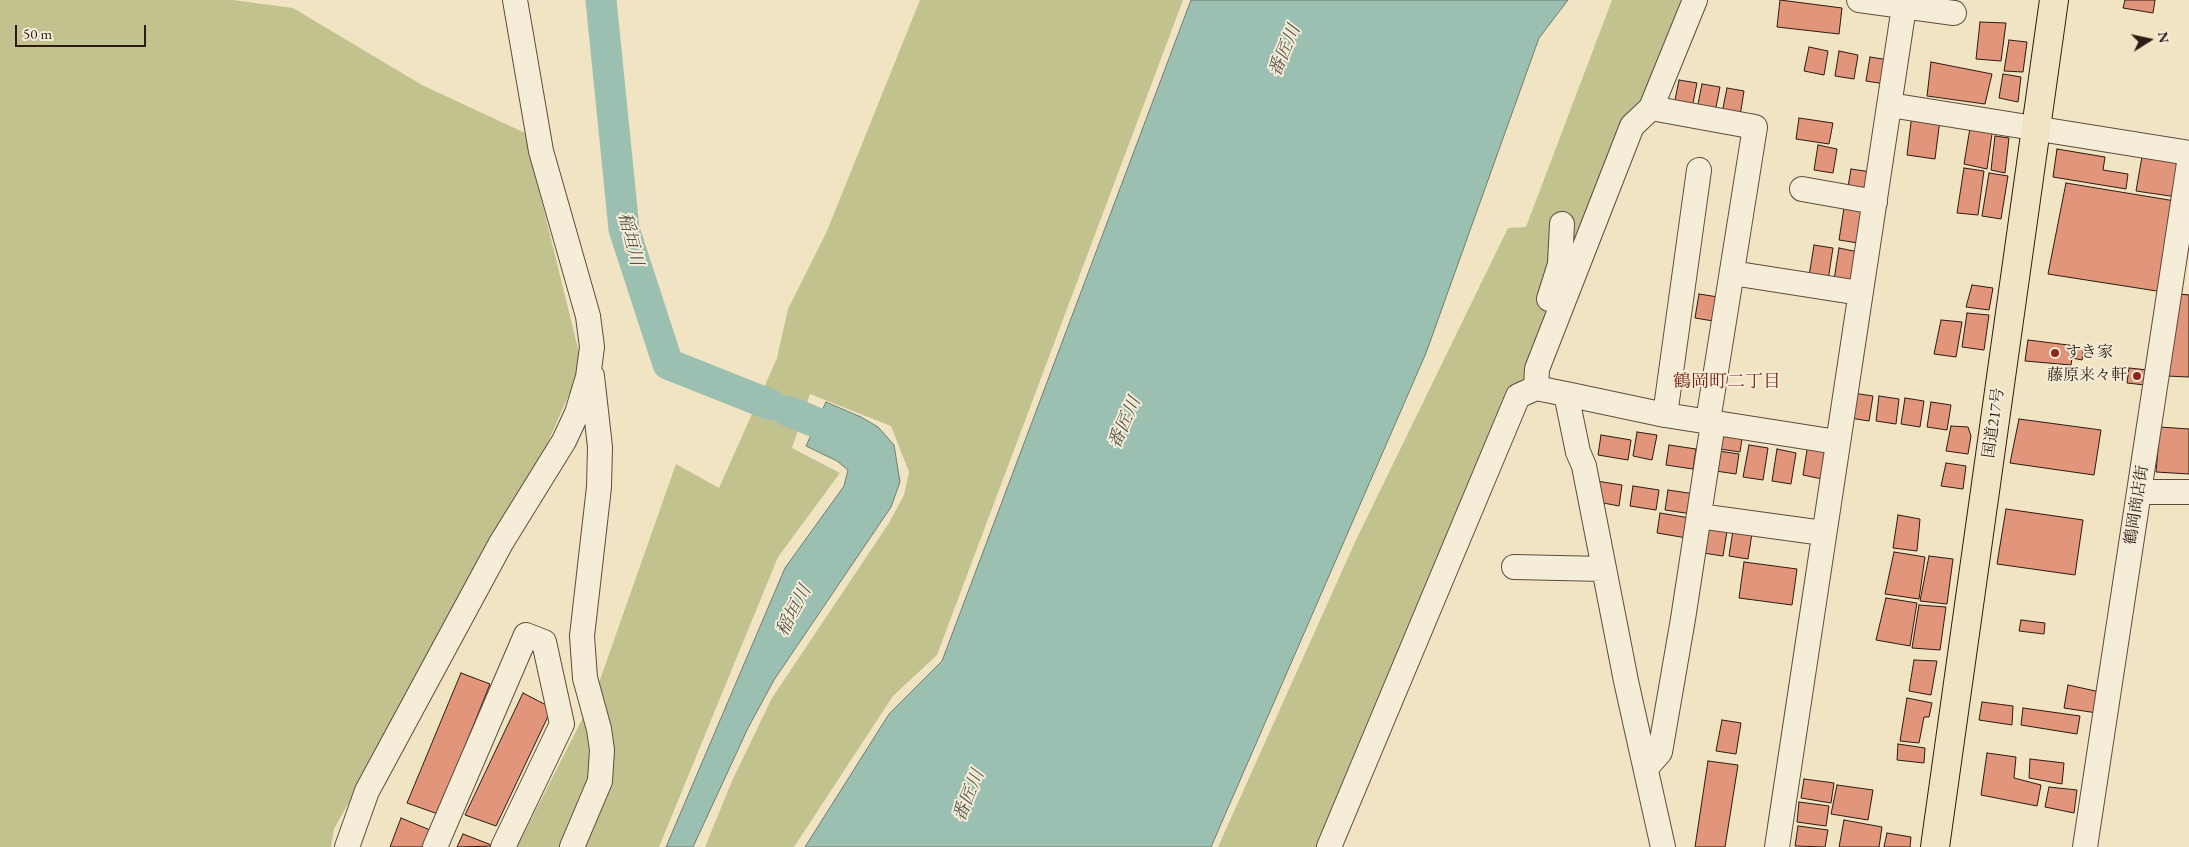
<!DOCTYPE html>
<meta charset="utf-8">
<style>
body{margin:0}
#map{position:relative;width:2189px;height:847px;overflow:hidden;background:#f1e4c3;font-family:"EB Garamond",serif}
canvas{display:block}
.north{position:absolute;left:2124px;top:15px;width:50px;height:50px;-webkit-text-stroke:4px #f6edd8;paint-order:stroke;rotate:80deg;font-size:14px;font-weight:700;line-height:20px;text-align:center;color:#2d1a13}
.north::after{content:'';display:block;margin:auto;width:18px;height:22px;background:#2d1a13;clip-path:polygon(50% 0,100% 100%,50% 72%,0 100%)}
.scale{position:absolute;left:15px;top:25px;width:131px;height:22px;box-sizing:border-box;border:2px solid #2d1a13;border-top:0;padding-left:6px;font-size:15px;line-height:18px;white-space:nowrap;color:#2d1a13;-webkit-text-stroke:4px #f6edd8;paint-order:stroke}
</style>
<div id="map">
<canvas width="2189" height="847"></canvas>
<div class="north">N</div>
<div class="scale">50 m</div>
</div>
<script>
const ctx = document.querySelector('canvas').getContext('2d');
ctx.lineJoin = 'round';
function fill(path, color) { ctx.fillStyle = color; ctx.fill(path, 'evenodd'); }
const toPath = rows => new Path2D(rows.map(r => 'M' + r).join(''));
function stroke(path, color, width, dash) { ctx.strokeStyle = color; ctx.lineWidth = width; ctx.lineCap = dash ? 'butt' : 'round'; ctx.setLineDash(dash || []); ctx.stroke(path); }
function write(font, color, halo, rows, align = 'center') {
  ctx.font = font + ' "EB Garamond","Noto Serif JP",serif'; ctx.lineWidth = 4; ctx.setLineDash([]); ctx.textBaseline = 'middle'; ctx.strokeStyle = halo; ctx.fillStyle = color; for (const [text, x, y, turn = 0] of rows) {
    ctx.save(); ctx.translate(x, y); ctx.rotate((+turn || 0) * Math.PI / 180); ctx.textAlign = isNaN(turn) ? turn : align; if (halo) ctx.strokeText(text, 0, 0); ctx.fillText(text, 0, 0); ctx.restore();
  }
}
const green = toPath([
 [0,0,233,0,293,8,422,85,525,133,582,365,534,474,334,829,331,847,0,847],
 [920,0,1183,0,937,655,893,696,794,847,705,847,732,781,772,698,889,523,904,495,909,472,891,426,810,394,792,448,840,473,778,557,659,847,517,847,595,694,676,464,719,488,777,358,788,309,827,231],
 [1612,0,1687,0,1322,847,1218,847,1356,540,1508,228,1526,227]
]);
const water = toPath([
 [1191,0,1568,0,1539,38,1426,353,1211,847,805,847,889,714,942,661,1191,0],
 [826,402,861,417,878,427,894,445,900,482,891,507,774,680,748,728,693,847,666,847,785,568,844,486,848,470,837,461,806,446,826,402]
]);
const river = toPath([
 [601,0,624,229,668,364,771,405],
 [788,411,837,431,849,448]
]);
const building = toPath([
 [1780,0,1842,8,1839,34,1777,27,1780,0],
 [2125,0,2155,0,2153,13,2123,8,2125,0],
 [1980,22,2006,23,2001,61,1976,59,1980,22],
 [2009,40,2027,42,2023,72,2004,71,2009,40],
 [1809,47,1828,51,1824,75,1804,71,1809,47],
 [1839,51,1858,55,1854,79,1835,76,1839,51],
 [1870,57,1889,60,1885,84,1866,81,1870,57],
 [1931,62,1992,74,1985,104,1927,96,1931,62],
 [2003,74,2021,77,2018,102,1999,98,2003,74],
 [1679,80,1697,83,1692,108,1674,105,1679,80],
 [1702,84,1720,87,1715,112,1697,109,1702,84],
 [1727,88,1744,91,1740,116,1722,113,1727,88],
 [1912,114,1940,119,1935,159,1907,155,1912,114],
 [1799,118,1833,123,1829,144,1796,139,1799,118],
 [1971,122,1993,127,1987,169,1964,164,1971,122],
 [1995,136,2009,138,2005,173,1991,170,1995,136],
 [1818,145,1837,149,1833,173,1814,170,1818,145],
 [2057,149,2105,157,2103,170,2128,174,2126,189,2053,177,2057,149],
 [2143,151,2183,158,2177,197,2136,191,2143,151],
 [1964,168,1984,171,1978,215,1957,213,1964,168],
 [1851,169,1871,172,1867,196,1847,193,1851,169],
 [1989,173,2008,176,2001,219,1982,216,1989,173],
 [2066,183,2175,201,2163,292,2048,274,2066,183],
 [1844,208,1864,211,1858,243,1839,240,1844,208],
 [1814,245,1833,248,1828,280,1809,276,1814,245],
 [1839,248,1858,252,1853,283,1834,280,1839,248],
 [1972,285,1993,288,1989,310,1966,307,1972,285],
 [1699,294,1718,297,1713,321,1695,318,1699,294],
 [2179,294,2189,295,2189,377,2166,376,2179,294],
 [1967,313,1989,315,1984,350,1962,347,1967,313],
 [1941,320,1962,322,1956,357,1934,354,1941,320],
 [2028,340,2084,347,2082,360,2072,358,2071,365,2025,361,2028,340],
 [2129,368,2148,370,2145,385,2127,383,2129,368],
 [1853,393,1873,396,1869,421,1850,418,1853,393],
 [1879,396,1899,399,1896,424,1876,421,1879,396],
 [1905,398,1924,401,1920,427,1901,424,1905,398],
 [1931,402,1951,405,1947,430,1927,427,1931,402],
 [2019,419,2101,430,2094,475,2010,463,2019,419],
 [1951,426,1968,427,1971,436,1968,454,1946,451,1951,426],
 [2160,427,2189,429,2189,474,2156,472,2160,427],
 [1717,428,1743,432,1740,452,1713,448,1717,428],
 [1637,432,1657,435,1652,460,1633,456,1637,432],
 [1601,435,1631,440,1628,460,1598,455,1601,435],
 [1808,444,1828,447,1822,479,1803,475,1808,444],
 [1669,445,1696,449,1693,469,1666,465,1669,445],
 [1749,445,1768,448,1763,480,1743,477,1749,445],
 [1777,449,1796,453,1791,484,1772,481,1777,449],
 [1712,450,1739,454,1736,474,1709,470,1712,450],
 [1946,463,1966,466,1963,489,1941,486,1946,463],
 [1596,481,1622,485,1619,506,1593,501,1596,481],
 [1633,486,1659,490,1656,510,1630,506,1633,486],
 [1668,490,1695,494,1692,514,1665,510,1668,490],
 [2006,509,2083,520,2075,575,1997,564,2006,509],
 [1660,513,1690,518,1687,538,1657,533,1660,513],
 [1898,515,1920,519,1917,551,1893,548,1898,515],
 [1708,522,1728,525,1723,556,1703,553,1708,522],
 [1734,524,1753,527,1748,559,1729,556,1734,524],
 [1894,552,1925,557,1919,599,1885,594,1894,552],
 [1929,556,1953,559,1947,604,1920,601,1929,556],
 [1744,562,1797,569,1792,605,1739,598,1744,562],
 [1886,598,1917,603,1910,646,1876,640,1886,598],
 [1919,605,1946,607,1940,650,1912,648,1919,605],
 [2021,620,2045,623,2044,634,2019,631,2021,620],
 [1914,660,1937,661,1931,695,1909,691,1914,660],
 [461,673,490,684,438,814,407,803,461,673],
 [2068,685,2100,692,2097,713,2064,708,2068,685],
 [523,693,552,708,496,826,465,815,523,693],
 [1907,698,1932,703,1929,717,1924,717,1919,743,1900,741,1907,698],
 [1982,702,2013,706,2012,725,1979,720,1982,702],
 [2023,708,2080,716,2077,734,2021,725,2023,708],
 [1722,720,1741,723,1736,754,1716,751,1722,720],
 [1898,744,1925,748,1924,763,1897,760,1898,744],
 [1987,753,2016,757,2014,778,2041,785,2037,806,1981,795,1987,753],
 [2030,759,2064,763,2062,784,2029,778,2030,759],
 [1708,761,1738,765,1725,847,1695,847,1708,761],
 [1804,779,1834,783,1831,803,1801,798,1804,779],
 [1837,785,1873,790,1868,820,1831,814,1837,785],
 [2049,787,2077,790,2074,813,2045,807,2049,787],
 [1799,802,1829,806,1826,826,1797,822,1799,802],
 [401,818,430,830,424,847,390,847,401,818],
 [1844,820,1882,827,1879,847,1839,847,1844,820],
 [1798,826,1828,830,1825,847,1795,846,1798,826],
 [1887,833,1911,837,1910,847,1884,847,1887,833],
 [463,834,494,846,457,847,463,834]
]);
const minor = toPath([
 [1859,0,1954,13],
 [1890,105,2189,153],
 [1651,108,1755,127,1708,421],
 [1802,189,1875,202],
 [1732,273,1860,293],
 [1549,299,1560,264,1562,224],
 [1536,388,1537,369,1632,126,1651,108,1695,0],
 [1665,415,1699,170],
 [2139,492,2189,492],
 [1699,516,1823,533],
 [1514,567,1604,569],
 [1646,768,1660,752,1683,619,1713,423],
 [347,847,367,791,501,543,564,441,577,413,588,377,592,347,588,316,541,151,515,0],
 [435,847,526,635,544,642,562,724,503,847],
 [572,847,600,781,602,750,599,729,585,678,582,636,599,487,600,447,592,376],
 [1329,847,1518,396,1536,388,1566,394],
 [1663,847,1626,681,1584,466,1578,452,1566,394,1665,415,1837,442],
 [1777,847,1905,0],
 [2085,847,2189,163]
]);
const highway = toPath([
 [1935,847,2054,0]
]);
const markers = [
 [2055,353,5,"#8f2418"],
 [2137,376,5,"#8f2418"]
];
const poiNames = [
 ["すき家",2065,353],
 ["藤原来々軒",2127,376,"right"]
];
const streetNames = [
 ["国道217号",1994,423,-82],
 ["鶴岡商店街",2137,505,-81]
];
const waterNames = [
 ["番匠川",1285,51,-67],
 ["稲垣川",630,239,76],
 ["番匠川",1125,423,-66],
 ["稲垣川",794,611,-62],
 ["番匠川",969,796,-68]
];
const neighbourhoodNames = [
 ["鶴岡町二丁目",1727,382]
];
fill(green, '#c2c28f');
fill(water, '#9bbfb1');
stroke(water, '#6f7d72', 1);
stroke(river, '#9bbfb1', 31);
fill(building, '#e1957b');
stroke(building, '#2d1a13', 1);
stroke(minor, '#5e4c3f', 26);
stroke(highway, '#2d1a13', 30);
stroke(minor, '#f6edd8', 24);
stroke(highway, '#f1e4c3', 28);
for (const [x, y, r, color] of markers) { const dot = new Path2D(); dot.arc(x, y, r, 0, 2 * Math.PI); ctx.fillStyle = color; ctx.fill(dot); stroke(dot, '#f6edd8', 2); }
write('16px', '#2d1a13', '#f6edd8', poiNames, 'left');
write('16px', '#2d1a13', '#f6edd8', streetNames);
write('italic 18px', '#54544a', '#f6edd8', waterNames);
write('18px', '#7a1f14', '#f6edd8', neighbourhoodNames);
</script>
